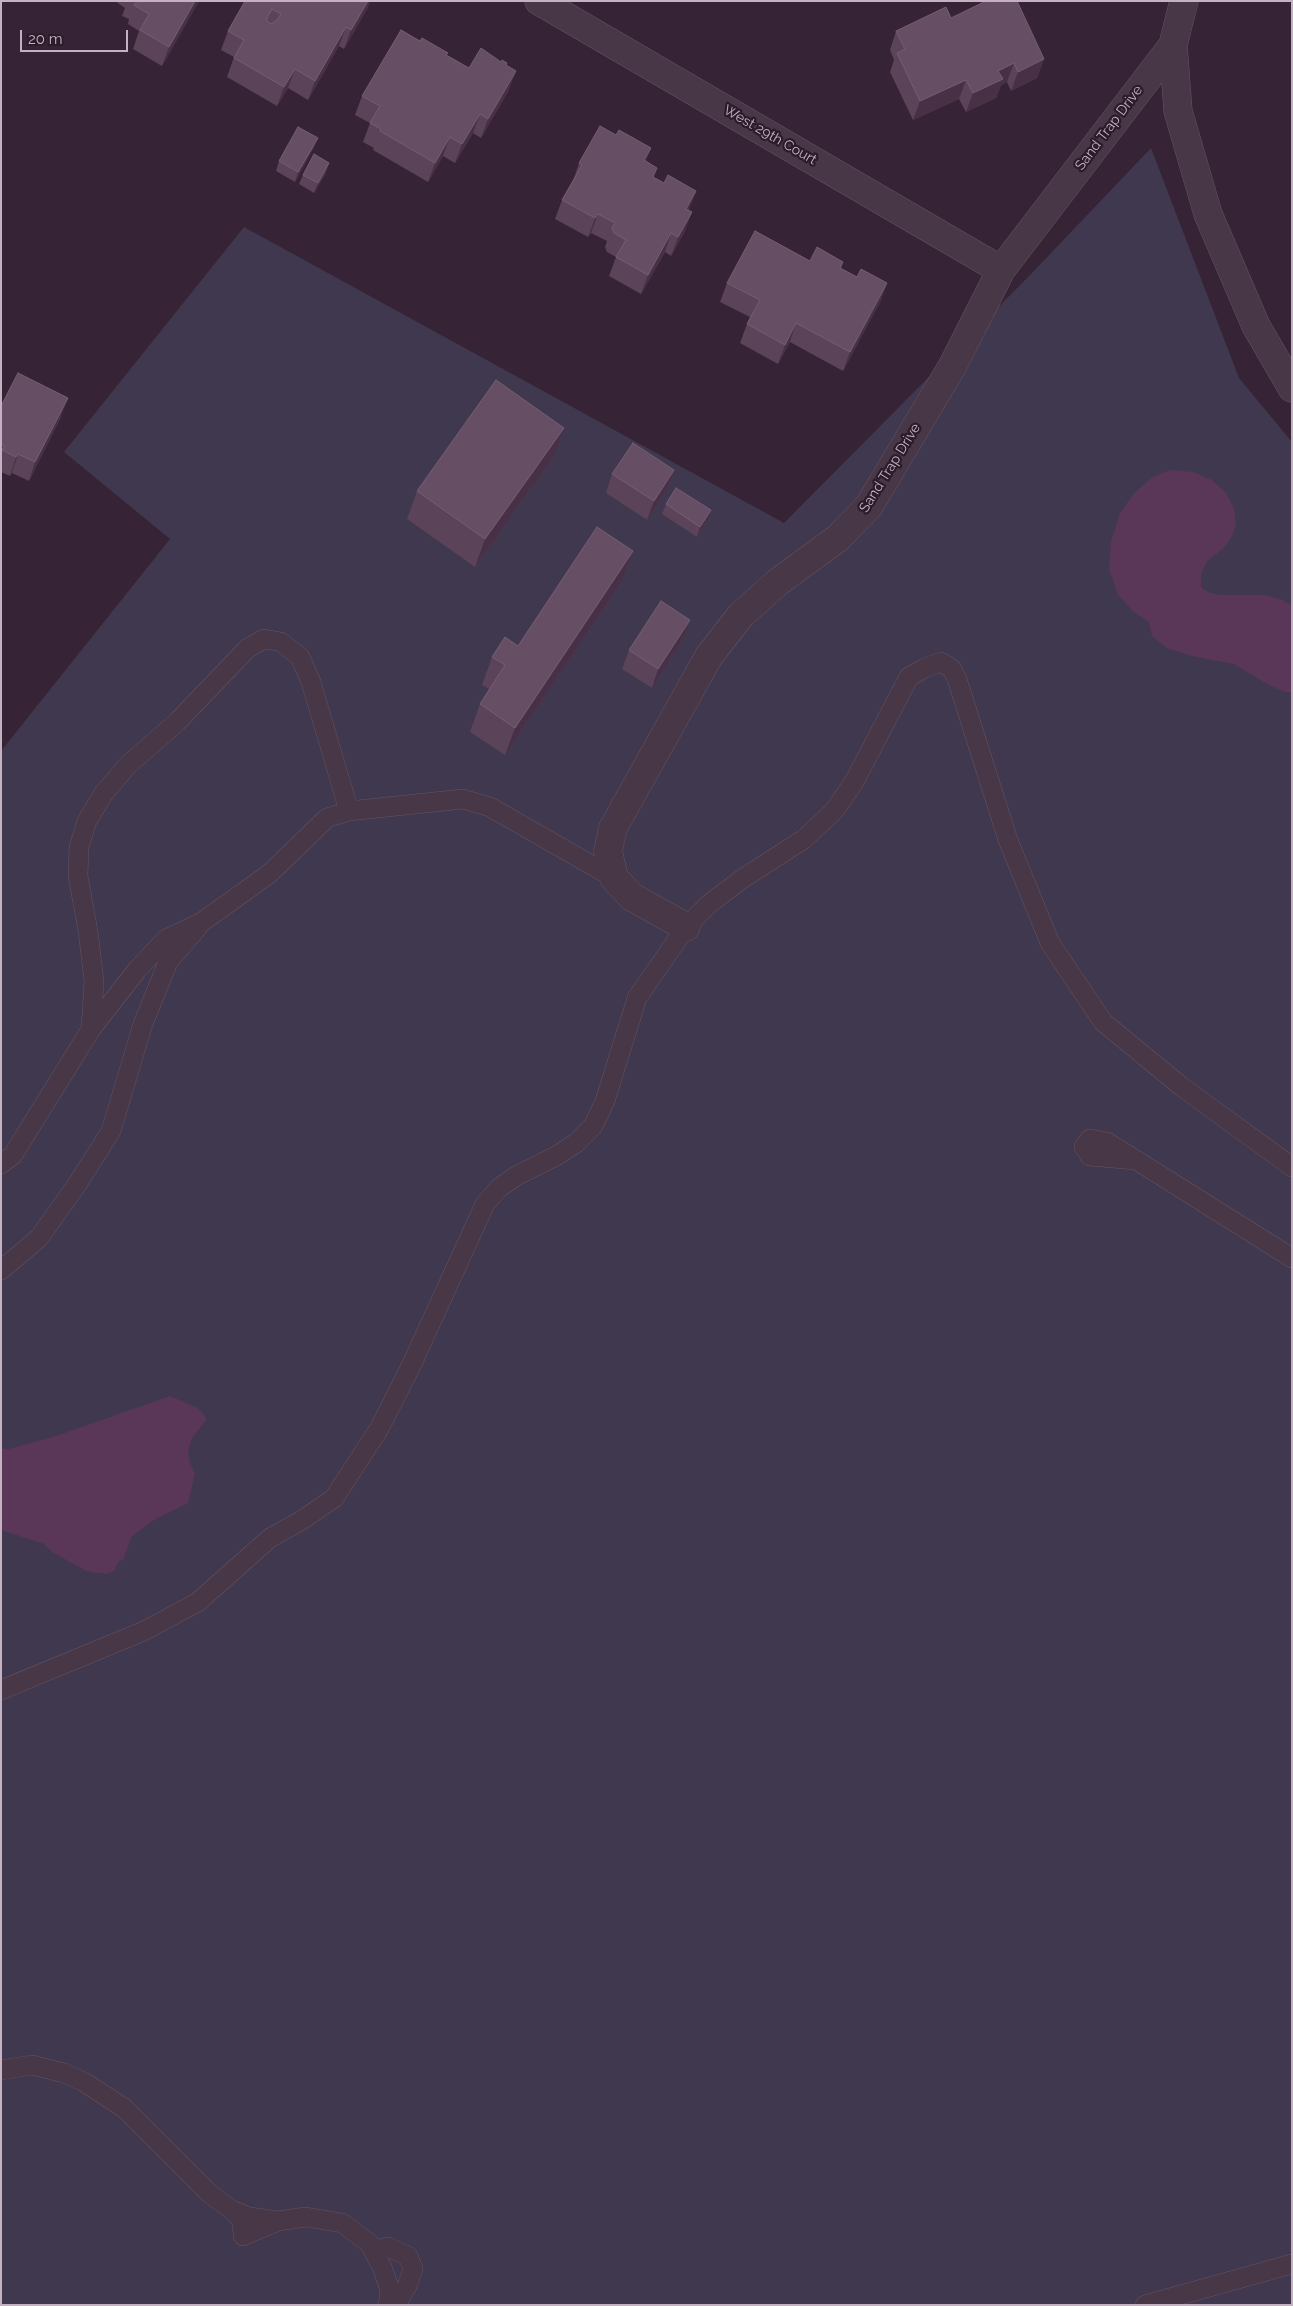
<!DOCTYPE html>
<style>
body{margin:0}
#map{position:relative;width:1293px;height:2306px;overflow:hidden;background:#372336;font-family:Raleway,sans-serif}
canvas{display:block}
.frame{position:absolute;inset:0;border:2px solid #c4b1c2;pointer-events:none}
.scale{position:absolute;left:20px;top:30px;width:108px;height:22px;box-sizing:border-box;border:2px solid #c4b1c2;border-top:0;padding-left:6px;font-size:15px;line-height:18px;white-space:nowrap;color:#c4b1c2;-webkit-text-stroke:4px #2c1c2b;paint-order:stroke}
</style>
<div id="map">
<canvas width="1293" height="2306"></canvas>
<div class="frame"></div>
<div class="scale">20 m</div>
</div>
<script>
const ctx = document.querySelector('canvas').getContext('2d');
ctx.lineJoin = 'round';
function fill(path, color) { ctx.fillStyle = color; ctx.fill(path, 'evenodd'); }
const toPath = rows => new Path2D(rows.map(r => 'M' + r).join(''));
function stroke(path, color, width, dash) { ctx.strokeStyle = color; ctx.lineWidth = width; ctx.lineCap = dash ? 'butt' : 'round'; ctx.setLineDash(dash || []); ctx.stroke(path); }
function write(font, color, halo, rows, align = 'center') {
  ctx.font = font + ' Raleway,sans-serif'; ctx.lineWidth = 4.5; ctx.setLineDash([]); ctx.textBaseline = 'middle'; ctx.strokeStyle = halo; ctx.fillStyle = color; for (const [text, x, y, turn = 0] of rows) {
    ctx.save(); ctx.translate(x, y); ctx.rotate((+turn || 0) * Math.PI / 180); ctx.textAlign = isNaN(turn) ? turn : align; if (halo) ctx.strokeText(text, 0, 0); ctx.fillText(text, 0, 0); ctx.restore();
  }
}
const green = toPath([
 [1151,148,1239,378,1292,442,1292,2305,1,2305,1,751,170,539,64,452,244,227,784,523,1031,274]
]);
const water = toPath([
 [1170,470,1193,472,1212,480,1226,493,1234,509,1236,524,1232,536,1225,547,1207,561,1201,574,1201,587,1208,592,1221,595,1264,595,1283,600,1292,606,1292,692,1285,692,1269,685,1234,664,1192,656,1167,648,1152,636,1149,622,1134,612,1118,595,1109,569,1111,542,1120,513,1134,493,1153,477],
 [170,1396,198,1408,207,1419,192,1438,188,1450,190,1463,195,1473,188,1503,157,1518,132,1536,123,1560,119,1561,114,1571,107,1574,86,1571,52,1552,44,1544,1,1530,1,1448,8,1449,53,1437]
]);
const lane = toPath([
 [91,1029,94,981,88,931,78,876,79,847,87,821,104,793,128,765,177,722,248,648,264,639,281,642,300,657,311,682,349,811],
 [1136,1160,1090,1156,1084,1147,1090,1139,1107,1142,1136,1160,1292,1258],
 [1,1164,13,1155,91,1029,137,970,166,939,202,922,269,874,327,818,349,811,463,799,490,807,614,878],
 [1,1270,39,1238,78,1183,111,1131,143,1024,168,962,198,927],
 [1,1690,144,1631,198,1602,270,1538,302,1520,334,1498,379,1429,411,1366,485,1204,499,1188,516,1176,556,1156,576,1143,593,1126,605,1101,637,998,686,927,709,904,742,879,804,839,834,811,854,782,909,677,925,668,941,662,952,669,957,679,1008,840,1050,943,1103,1022,1182,1087,1292,1167],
 [1,2070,32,2065,64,2073,84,2082,124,2108,210,2194,232,2210,249,2217,278,2221],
 [232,2210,242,2220,243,2236,278,2221,306,2217,342,2223,369,2243,373,2250,382,2267,390,2290,388,2305],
 [373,2250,388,2247,408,2256,413,2269,407,2286,396,2305],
 [1145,2305,1292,2264]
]);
const street = toPath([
 [539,1,1001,270],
 [1184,1,1173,45,1178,111,1208,214,1256,326,1292,388],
 [686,927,632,897,614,878,608,851,613,828,709,656,741,615,778,582,838,538,869,506,953,365,1001,270,1173,45]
]);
const wall = toPath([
 [115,1,199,1,162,66,133,49,139,31,128,24,129,19,122,16,125,8],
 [245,1,370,1,367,9,344,49,339,46,308,100,288,88,277,106,227,77,234,57,221,50,228,31],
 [951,18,1044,59,1037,78,1011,91,1007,82,1001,85,996,98,966,112,959,99,913,120,890,72,894,60,890,50,896,31],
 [447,55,469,68,501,62,506,65,509,90,481,138,473,133,455,163,443,156,428,182,373,150,374,148,363,142,370,123,355,115,362,96],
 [314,147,295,182,276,171,279,161],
 [646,162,654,177,689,210,685,231,671,256,665,252,641,294,609,276,616,257,607,252,605,247,607,241,591,233,588,237,555,219,562,200,573,181,579,163],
 [326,173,314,193,299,184,303,175],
 [810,261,843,262,841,268,857,277,887,283,880,302,843,371,790,342,778,364,740,343,747,324,750,317,720,302,727,283],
 [1,406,61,417,29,481,12,473,10,476,1,472],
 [554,456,475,567,407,519,417,491],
 [674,470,667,489,647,520,606,493,612,474],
 [666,504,707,520,697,537,662,514],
 [633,551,623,579,505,755,470,732,480,704,489,689,482,685,492,657,518,646],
 [690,620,683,639,652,688,622,669,629,650]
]);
const shadedWall = toPath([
 [195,1,199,1,162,66,169,47],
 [368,1,370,1,367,9,344,49,351,30],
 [346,27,339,46,308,100,315,81],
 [1044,59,1037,78,1011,91,1018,72],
 [1014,63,1007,82,1001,85,996,98,966,112,973,93,998,71],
 [295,69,288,88,277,106,284,87],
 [516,71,509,90,481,138,488,119],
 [966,80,959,99,913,120,920,101],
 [480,114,473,133,455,163,462,144],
 [450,137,443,156,428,182,435,163],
 [318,138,314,147,295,182,298,172],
 [651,148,644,167,644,160],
 [329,163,326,173,314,193,318,183],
 [696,191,689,210,679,228,686,209],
 [692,212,685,231,671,256,678,237],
 [598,214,591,233,588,237,595,218],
 [671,233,665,252,641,294,648,275],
 [887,283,880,302,843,371,850,352],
 [796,323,790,342,778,364,785,345],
 [68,398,61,417,29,481,35,462],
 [564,428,554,456,475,567,485,539],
 [18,454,12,473,10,476,16,457],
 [674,470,667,489,647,520,654,501],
 [711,510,707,520,697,537,700,527],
 [633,551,623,579,505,755,515,728],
 [690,620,683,639,652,688,658,669]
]);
const building = toPath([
 [137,1,195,1,169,47,140,30,149,14,134,5,137,1],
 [245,1,368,1,351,30,346,27,315,81,295,69,284,87,234,58,244,40,228,31,245,1],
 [272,9,281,14,277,20,271,24,266,20,272,9],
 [986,1,1017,1,1044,59,1018,72,1014,63,998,71,1003,79,973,93,966,80,920,101,897,53,905,49,896,31,946,7,951,18,986,1],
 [401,30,420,41,422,38,448,53,446,55,469,68,481,48,501,62,502,60,507,63,506,65,516,71,488,119,480,114,462,144,450,137,435,163,380,131,381,129,370,123,380,106,362,96,401,30],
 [600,126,616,135,619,130,651,148,644,160,657,168,653,177,664,183,668,175,696,191,686,209,692,212,678,237,671,233,648,275,616,257,626,240,614,233,612,228,615,223,598,214,595,218,562,200,582,165,579,163,600,126],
 [298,127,318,138,298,172,279,161,298,127],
 [314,154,329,163,318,183,303,175,314,154],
 [755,231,810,261,817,247,843,262,840,268,857,277,861,269,887,283,850,352,796,323,785,345,747,324,760,300,727,283,755,231],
 [18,373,68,398,35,462,18,454,16,457,2,450,5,446,1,444,1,406,18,373],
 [496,380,564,428,485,539,417,491,496,380],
 [633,443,674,470,654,501,612,474,633,443],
 [676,488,711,510,700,527,666,504,676,488],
 [597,527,633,551,515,728,480,704,505,665,492,657,505,637,518,646,597,527],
 [661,601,690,620,658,669,629,650,661,601]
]);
const streetNames = [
 ["Sand Trap Drive",1109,128,-53],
 ["West 29th Court",770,135,30],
 ["Sand Trap Drive",890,468,-58]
];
fill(green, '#3f384e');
fill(water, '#5a3758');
stroke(lane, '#655464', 20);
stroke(street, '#655464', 29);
stroke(lane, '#483746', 19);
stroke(street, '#483746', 28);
fill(wall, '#5b4359');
fill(shadedWall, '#483146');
fill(building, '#664f64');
stroke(building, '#755e73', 1);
write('14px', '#c4b1c2', '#2c1c2b', streetNames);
</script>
